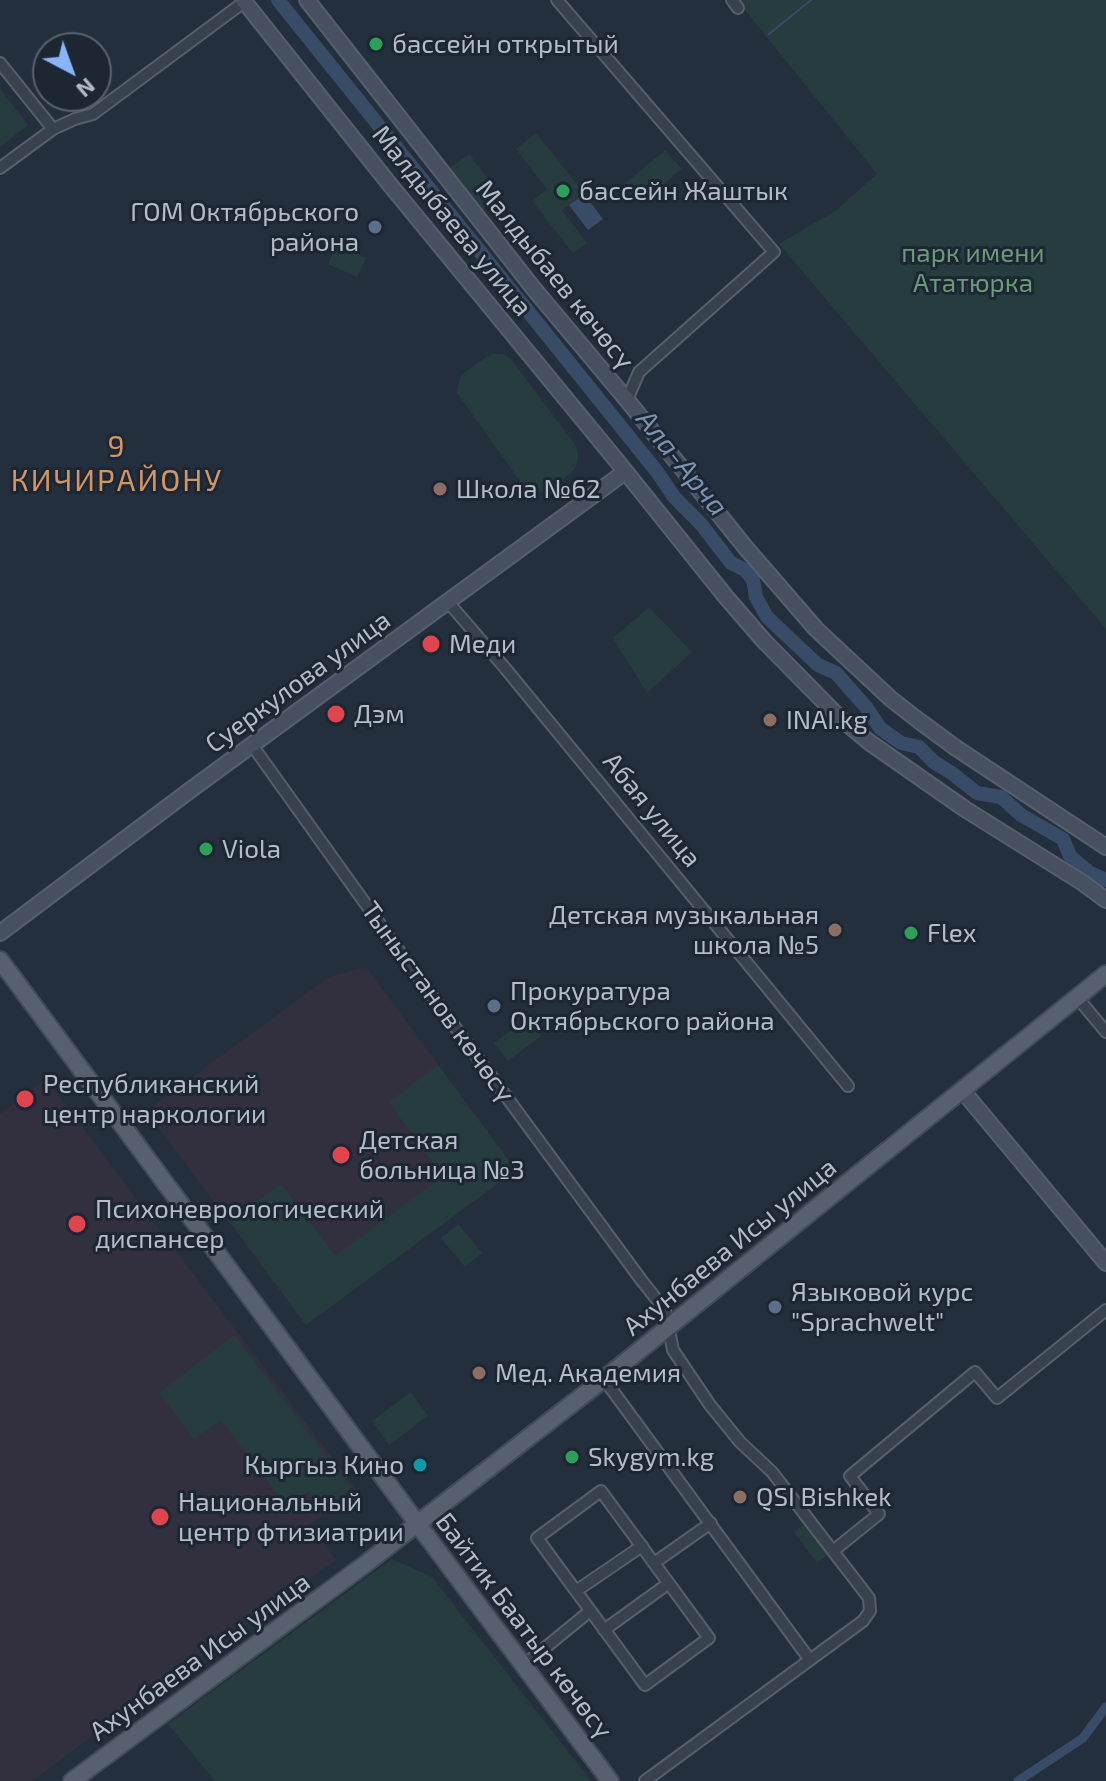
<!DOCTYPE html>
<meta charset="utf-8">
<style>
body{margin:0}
#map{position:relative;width:1106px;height:1781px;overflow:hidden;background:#242f3e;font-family:"Exo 2",sans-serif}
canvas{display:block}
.north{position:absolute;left:32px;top:32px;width:80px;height:80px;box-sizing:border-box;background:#1d2633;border:2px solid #59626f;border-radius:50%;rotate:139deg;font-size:22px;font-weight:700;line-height:32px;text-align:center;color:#b4bcc9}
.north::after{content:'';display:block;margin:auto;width:28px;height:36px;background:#8ab4f8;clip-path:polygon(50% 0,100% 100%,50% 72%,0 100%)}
</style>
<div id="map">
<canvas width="1106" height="1781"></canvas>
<div class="north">N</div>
</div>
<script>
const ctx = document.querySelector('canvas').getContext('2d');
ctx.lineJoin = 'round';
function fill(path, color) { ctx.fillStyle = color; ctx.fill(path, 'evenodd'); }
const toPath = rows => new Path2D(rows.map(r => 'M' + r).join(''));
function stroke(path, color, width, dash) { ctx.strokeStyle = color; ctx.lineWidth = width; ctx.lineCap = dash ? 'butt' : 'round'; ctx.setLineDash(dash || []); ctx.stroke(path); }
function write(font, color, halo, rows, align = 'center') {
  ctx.font = font + ' "Exo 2",sans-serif'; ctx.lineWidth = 6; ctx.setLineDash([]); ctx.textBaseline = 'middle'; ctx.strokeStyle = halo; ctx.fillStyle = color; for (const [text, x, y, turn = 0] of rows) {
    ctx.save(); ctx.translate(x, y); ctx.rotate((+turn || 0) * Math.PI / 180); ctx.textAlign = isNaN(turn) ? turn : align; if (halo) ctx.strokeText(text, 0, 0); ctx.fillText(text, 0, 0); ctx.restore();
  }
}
const medical = toPath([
 [366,967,516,1170,306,1325,146,1111,329,977],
 [46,1079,355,1488,310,1525,336,1560,118,1717,32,1781,0,1781,0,1114]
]);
const green = toPath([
 [737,0,1106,0,1106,629,779,244,835,211,877,174],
 [0,89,28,125,0,147],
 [536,133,584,193,562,210,587,243,573,253,532,201,547,189,516,149],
 [665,150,682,169,642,203,626,183],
 [469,154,501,197,482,211,449,169],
 [336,245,366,258,357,277,328,264],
 [491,354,503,354,511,359,576,446,578,456,576,467,570,474,553,488,542,492,531,491,522,484,457,393,458,384,462,374],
 [649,607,692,652,647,693,613,638],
 [528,1018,541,1036,508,1061,494,1043],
 [438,1065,516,1170,306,1325,230,1222,281,1184,335,1256,443,1176,389,1102],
 [458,1224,482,1253,465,1267,441,1238],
 [234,1335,351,1488,322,1510,308,1491,287,1507,221,1420,194,1439,159,1393],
 [411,1392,428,1416,389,1445,372,1421],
 [806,1523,830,1553,817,1563,794,1532],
 [392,1559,432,1577,591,1781,215,1781,168,1724]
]);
const water = toPath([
 [584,194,603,219,588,230,569,205]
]);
const stream = toPath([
 [769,34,811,0]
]);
const canal = toPath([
 [1018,1781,1083,1738,1106,1707]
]);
const river = toPath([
 [278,0,658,473,674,497,701,524,731,563,745,570,753,580,756,597,767,617,818,665,836,673,866,707,880,728,901,743,919,747,934,762,953,774,977,793,1001,797,1021,815,1063,839,1070,856,1090,873,1106,880]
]);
const street = toPath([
 [557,0,774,252,639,372,627,400],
 [732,0,738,8],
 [0,63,53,129],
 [0,168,53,129,75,119,93,114,244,2],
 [448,602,505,668,848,1086],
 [252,745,405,959,642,1281,665,1310,673,1350,710,1405,740,1442,772,1472,869,1598,870,1611,863,1621,645,1781],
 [1077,997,1106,1032],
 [604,1379,810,1660],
 [601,1491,709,1638,645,1685,537,1538,601,1491],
 [833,1551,879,1514,850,1476,975,1372,997,1398,1106,1310],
 [654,1563,711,1523],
 [576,1591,642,1546],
 [604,1630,669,1583],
 [524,1665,590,1611]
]);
const secondary = toPath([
 [243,0,391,186,617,461,726,597,764,641,838,716,869,742,965,809,1083,883,1106,900],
 [307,0,534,289,627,400,746,548,816,629,891,699,918,720,956,748,1106,847],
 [0,933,189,791,625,472],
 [962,1090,1106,1263]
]);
const primary = toPath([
 [0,960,417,1523,610,1781],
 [72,1781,368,1562,604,1379,1106,974]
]);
const markers = [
 [376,44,8,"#2e9e5b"],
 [563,191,8,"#2e9e5b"],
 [375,227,8,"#5c6f8a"],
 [440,489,8,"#8d6e63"],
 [431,644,10,"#e0444e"],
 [336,714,10,"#e0444e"],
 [770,720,8,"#8d6e63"],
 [206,849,8,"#2e9e5b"],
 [835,930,8,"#8d6e63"],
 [911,933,8,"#2e9e5b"],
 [494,1006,8,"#5c6f8a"],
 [25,1099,10,"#e0444e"],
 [341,1155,10,"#e0444e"],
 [77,1224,10,"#e0444e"],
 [775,1307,8,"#5c6f8a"],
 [479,1373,8,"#8d6e63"],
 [572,1457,8,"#2e9e5b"],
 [420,1465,8,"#0f9aa8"],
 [740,1497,8,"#8d6e63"],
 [160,1517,10,"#e0444e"]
];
const poiNames = [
 ["бассейн открытый",392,44],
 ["бассейн Жаштык",579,191],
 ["ГОМ Октябрьского",359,212,"right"],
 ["района",359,242,"right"],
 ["Школа №62",456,489],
 ["Меди",449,644],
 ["Дэм",354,714],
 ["INAI.kg",786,720],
 ["Viola",222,849],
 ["Детская музыкальная",819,915,"right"],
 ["школа №5",819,945,"right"],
 ["Flex",927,933],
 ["Прокуратура",510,991],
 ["Октябрьского района",510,1021],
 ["Республиканский",43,1084],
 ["центр наркологии",43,1114],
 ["Детская",359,1140],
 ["больница №3",359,1170],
 ["Психоневрологический",95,1209],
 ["диспансер",95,1239],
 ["Языковой курс",791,1292],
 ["\"Sprachwelt\"",791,1322],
 ["Мед. Академия",495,1373],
 ["Skygym.kg",588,1457],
 ["Кыргыз Кино",404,1465,"right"],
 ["QSI Bishkek",756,1497],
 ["Национальный",178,1502],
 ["центр фтизиатрии",178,1532]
];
const streetNames = [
 ["Малдыбаева улица",452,221,51],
 ["Малдыбаев көчөсү",555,275,51],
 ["Суеркулова улица",298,682,-36],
 ["Абая улица",652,810,51],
 ["Тыныстанов көчөсү",438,1002,54],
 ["Ахунбаева Исы улица",730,1247,-39],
 ["Байтик Баатыр көчөсү",524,1626,53],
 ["Ахунбаева Исы улица",200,1657,-36]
];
const parkNames = [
 ["парк имени",973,253],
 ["Ататюрка",973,283]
];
const waterNames = [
 ["Ала-Арча",682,463,51]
];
const quarterNames = [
 ["9",117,447],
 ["КИЧИРАЙОНУ",117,481]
];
fill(medical, '#32303f');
fill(green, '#263c3f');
fill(water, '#394c67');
stroke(stream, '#394c67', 2);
stroke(canal, '#394c67', 9);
stroke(river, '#394c67', 14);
stroke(street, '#565f6c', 14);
stroke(secondary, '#565f6c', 18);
stroke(primary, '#414a57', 20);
stroke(street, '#38414e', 10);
stroke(secondary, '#465061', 14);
stroke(primary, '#56606e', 16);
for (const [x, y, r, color] of markers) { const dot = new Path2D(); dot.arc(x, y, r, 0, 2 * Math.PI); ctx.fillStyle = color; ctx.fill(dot); stroke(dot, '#1d2633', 3); }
write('26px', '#b4bcc9', '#1d2633', poiNames, 'left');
write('26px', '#b4bcc9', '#1d2633', streetNames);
write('26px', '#6b9a76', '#1d2633', parkNames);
write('italic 28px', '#7c92b1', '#1d2633', waterNames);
ctx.letterSpacing = '2px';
write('30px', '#d59563', '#1d2633', quarterNames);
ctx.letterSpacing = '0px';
</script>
